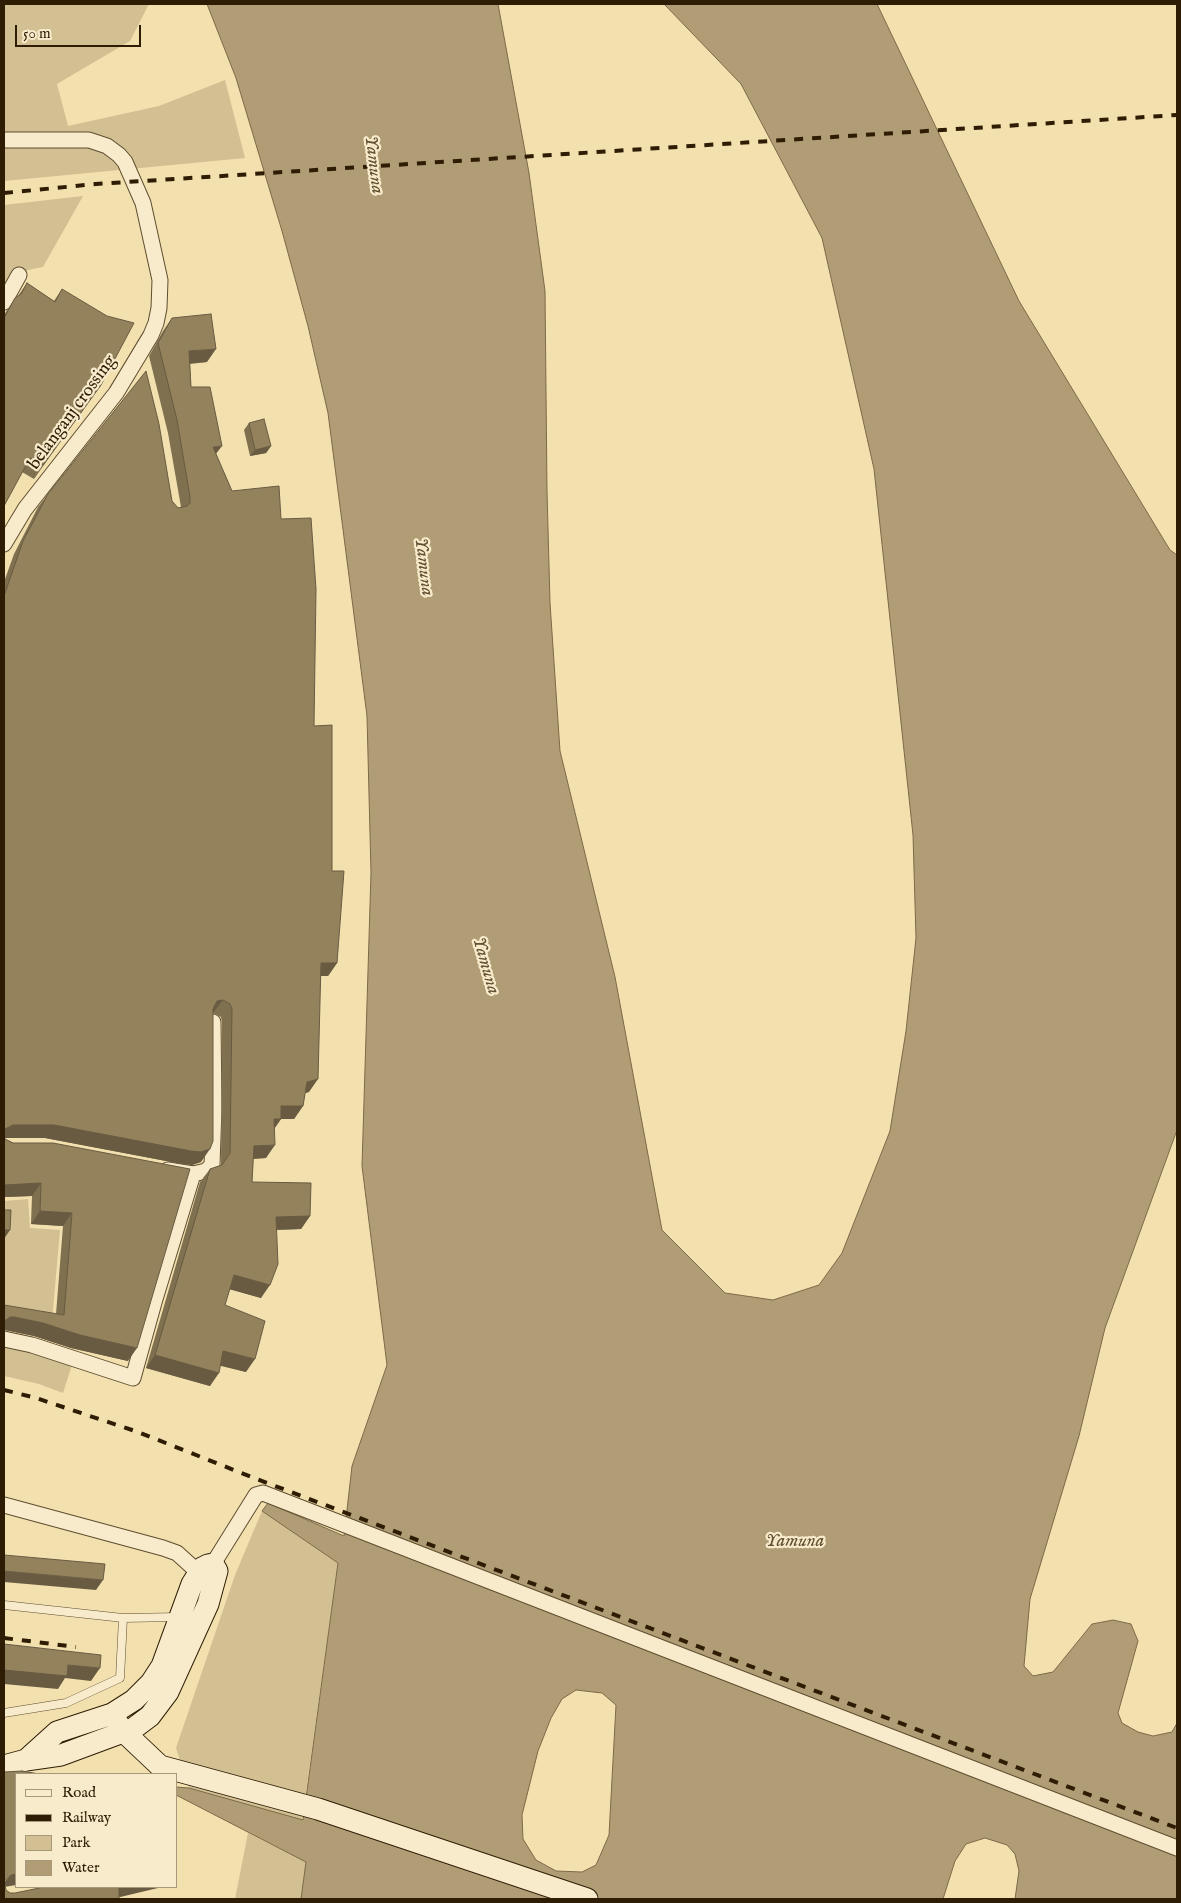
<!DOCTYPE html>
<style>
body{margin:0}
#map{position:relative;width:1181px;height:1903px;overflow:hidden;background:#f3e0af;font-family:"IM FELL English",serif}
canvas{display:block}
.frame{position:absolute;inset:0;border:5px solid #2e1c04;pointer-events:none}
.legend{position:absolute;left:15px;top:1773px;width:162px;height:115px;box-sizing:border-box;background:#f7ebcb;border:1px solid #a7987b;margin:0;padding:6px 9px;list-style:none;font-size:15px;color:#2e1c04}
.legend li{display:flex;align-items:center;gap:10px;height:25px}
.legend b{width:25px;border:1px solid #a7987b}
.scale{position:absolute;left:15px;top:25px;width:126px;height:22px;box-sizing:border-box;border:2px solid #2e1c04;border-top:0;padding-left:6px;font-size:15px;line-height:18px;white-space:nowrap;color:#2e1c04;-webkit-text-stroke:4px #f7ebcb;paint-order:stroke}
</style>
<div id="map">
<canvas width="1181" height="1903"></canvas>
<div class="frame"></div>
<ul class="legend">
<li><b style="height:6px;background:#f7ebcb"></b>Road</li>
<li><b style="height:6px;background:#2e1c04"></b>Railway</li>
<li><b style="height:14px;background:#d2bf92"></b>Park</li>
<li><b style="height:14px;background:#b09d75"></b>Water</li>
</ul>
<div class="scale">50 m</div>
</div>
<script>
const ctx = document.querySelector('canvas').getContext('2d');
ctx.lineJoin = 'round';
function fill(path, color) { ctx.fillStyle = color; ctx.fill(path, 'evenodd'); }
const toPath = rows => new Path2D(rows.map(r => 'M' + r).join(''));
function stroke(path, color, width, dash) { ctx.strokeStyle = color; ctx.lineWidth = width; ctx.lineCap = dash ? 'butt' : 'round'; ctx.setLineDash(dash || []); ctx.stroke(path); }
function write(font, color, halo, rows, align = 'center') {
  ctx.font = font + ' "IM FELL English",serif'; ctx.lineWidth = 4.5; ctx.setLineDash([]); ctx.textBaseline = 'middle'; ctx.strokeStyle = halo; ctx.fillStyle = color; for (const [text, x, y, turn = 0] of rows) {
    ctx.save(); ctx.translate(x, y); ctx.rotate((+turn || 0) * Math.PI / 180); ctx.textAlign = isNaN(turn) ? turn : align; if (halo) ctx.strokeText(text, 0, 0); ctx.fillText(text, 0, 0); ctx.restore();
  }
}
const green = toPath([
 [4,4,149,4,130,41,57,84,68,126,159,106,225,80,245,158,4,181],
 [83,196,43,267,12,273,4,288,4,205],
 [28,1199,30,1228,60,1230,52,1321,4,1314,4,1201],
 [4,1343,72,1365,63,1393,39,1384,4,1376],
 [262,1511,338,1563,302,1820,189,1788,176,1748,235,1575],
 [248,1833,307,1862,301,1899,235,1899]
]);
const water = toPath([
 [207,4,498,4,529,173,545,291,547,491,550,603,560,751,615,977,662,1230,725,1293,773,1300,819,1285,842,1253,890,1131,906,1031,916,938,913,835,874,469,822,238,741,84,664,4,877,4,1019,301,1170,550,1177,555,1177,1130,1105,1328,1079,1436,1030,1599,1024,1666,1033,1676,1053,1672,1092,1624,1113,1620,1131,1624,1138,1641,1118,1713,1122,1723,1138,1732,1153,1736,1172,1732,1177,1723,1177,1899,1015,1899,1019,1871,1015,1854,1007,1845,985,1838,966,1844,955,1861,943,1899,301,1899,306,1862,176,1795,176,1787,189,1788,303,1820,338,1563,262,1511,268,1503,344,1536,352,1466,387,1365,362,1166,371,873,367,716,328,413,308,326,282,231,236,78,207,4],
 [576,1690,602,1693,616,1705,609,1835,596,1865,582,1872,556,1871,536,1860,523,1839,522,1815,538,1751,551,1718,562,1699,576,1690]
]);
const service = toPath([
 [4,1605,123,1618],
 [4,1713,66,1703,120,1678,123,1618,179,1617]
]);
const minor = toPath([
 [4,140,89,140,107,146,119,155,125,162,143,203,160,280,159,308,156,323,151,335,116,393,25,509,4,544],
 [4,302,19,275],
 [168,1170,193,1174,206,1171,212,1165,214,1109,213,1022],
 [4,1339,32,1345,133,1378,155,1299,193,1174],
 [4,1505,163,1548,177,1553,199,1573],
 [213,1564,256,1495,263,1493,1177,1848]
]);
const secondary = toPath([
 [117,1722,124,1732,160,1766,318,1809,587,1899],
 [4,1766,26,1760,61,1755,134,1728,150,1716,168,1692,208,1604,217,1571,213,1564,208,1565,202,1568,192,1584,162,1666,151,1683,134,1700,112,1714,57,1732,26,1760]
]);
const rail = toPath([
 [4,193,96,184,1177,115],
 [4,1390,36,1398,138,1432,254,1478,1177,1828],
 [4,1638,76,1647]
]);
const wall = toPath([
 [27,283,54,301,62,289,101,385,34,479,22,472,4,506,4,315,15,298,18,296],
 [172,318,207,362,190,364,191,387,216,454,232,491,281,519,314,726,332,871,337,963,328,976,321,976,309,1092,305,1093,303,1106,294,1119,281,1119,274,1129,266,1158,253,1159,252,1182,310,1216,301,1229,276,1230,261,1298,230,1289,225,1305,246,1372,220,1365,210,1386,146,1368,200,1182,210,1169,221,1165,222,1022,221,1017,213,1013,201,1162,192,1165,182,1164,45,1138,5,1138,5,1139,13,1143,53,1143,128,1361,71,1348,34,1336,6,1330,56,1314,63,1226,31,1224,32,1196,4,1197,4,582,14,554,38,507,48,494,172,501,178,508,181,507,168,433,149,356,163,331],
 [249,423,271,446,266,453,250,456,244,430]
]);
const shadedWall = toPath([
 [216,349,207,362,180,364,189,351],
 [222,446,212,459,213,447],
 [271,446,266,453,250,456,255,450],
 [321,963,337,963,328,976,312,976],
 [223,1000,213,1013,208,1014,217,1001],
 [318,1079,309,1092,298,1095,307,1082],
 [281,1106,303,1106,294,1119,281,1119,272,1132,265,1132],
 [13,1125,54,1125,210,1149,201,1162,192,1165,182,1164,45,1138,4,1138,4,1131,5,1129],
 [275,1145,266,1158,245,1159,254,1146],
 [41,1183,32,1196,4,1197,4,1185],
 [40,1211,72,1213,63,1226,31,1224],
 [310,1216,301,1229,266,1230,276,1217],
 [4,1230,10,1230,4,1239],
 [234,1275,270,1285,261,1298,225,1288],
 [10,1317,15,1317,43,1323,137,1348,128,1361,71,1348,34,1336,4,1330,4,1320],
 [223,1351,255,1359,246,1372,213,1364],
 [155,1355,219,1373,210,1386,146,1368],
 [4,1571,103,1580,96,1590,4,1582],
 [68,1665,100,1668,91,1681,65,1678,58,1689,4,1684,4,1670],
 [16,1874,16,1885,4,1887,4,1882,11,1875],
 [119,1887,159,1887,158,1888,112,1899]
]);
const building = toPath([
 [27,283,55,302,62,289,107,316,134,323,101,385,43,465,30,458,4,506,4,318,15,298,21,294,27,283],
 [211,314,216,349,189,351,191,387,210,387,222,446,213,447,232,491,279,486,281,519,311,518,316,589,314,726,332,725,332,871,344,871,337,963,321,963,318,1079,307,1082,303,1106,281,1106,281,1119,274,1119,275,1145,254,1146,252,1182,311,1183,310,1216,276,1217,278,1264,270,1285,234,1275,225,1305,265,1321,255,1359,223,1351,219,1373,155,1355,210,1169,222,1165,230,1153,232,1009,230,1004,223,1000,217,1001,213,1009,213,1141,210,1149,201,1152,191,1151,54,1125,13,1125,5,1129,4,1133,5,1139,13,1143,53,1143,190,1169,137,1348,80,1335,43,1323,15,1317,10,1317,6,1320,4,1320,4,1305,64,1315,72,1213,40,1211,41,1183,4,1185,4,596,23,541,48,494,146,371,159,424,172,501,178,508,187,506,190,503,190,497,177,420,158,343,172,318,211,314],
 [264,419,271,446,255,450,249,423,264,419],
 [4,1210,11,1210,10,1230,4,1230,4,1210],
 [4,1555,105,1564,103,1580,4,1571,4,1555],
 [4,1644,101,1655,100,1668,68,1665,67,1676,4,1670,4,1644],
 [22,1771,39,1774,16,1774,16,1874,11,1875,4,1881,6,1890,10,1893,15,1893,44,1887,119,1887,119,1899,4,1899,4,1772,22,1771]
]);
const streetNames = [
 ["belanganj crossing",73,413,-54]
];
const waterNames = [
 ["Yamuna",373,165,83],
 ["Yamuna",423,567,83],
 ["Yamuna",485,966,74],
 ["Yamuna",795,1542]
];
fill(green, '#d2bf92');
fill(water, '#b09d75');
stroke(water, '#7c6948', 1);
stroke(service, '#5f4d2f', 9);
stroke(minor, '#5f4d2f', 17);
stroke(secondary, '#2e1c04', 23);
stroke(service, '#f7ebcb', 8);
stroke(minor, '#f7ebcb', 15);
stroke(secondary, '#f7ebcb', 21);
stroke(rail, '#2e1c04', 4, [9, 9]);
fill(wall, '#7f7050');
fill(shadedWall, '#685b41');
fill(building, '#94825d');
stroke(building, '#685b41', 1);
write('18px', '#2e1c04', '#f7ebcb', streetNames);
write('italic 19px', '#625031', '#f7ebcb', waterNames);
</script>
